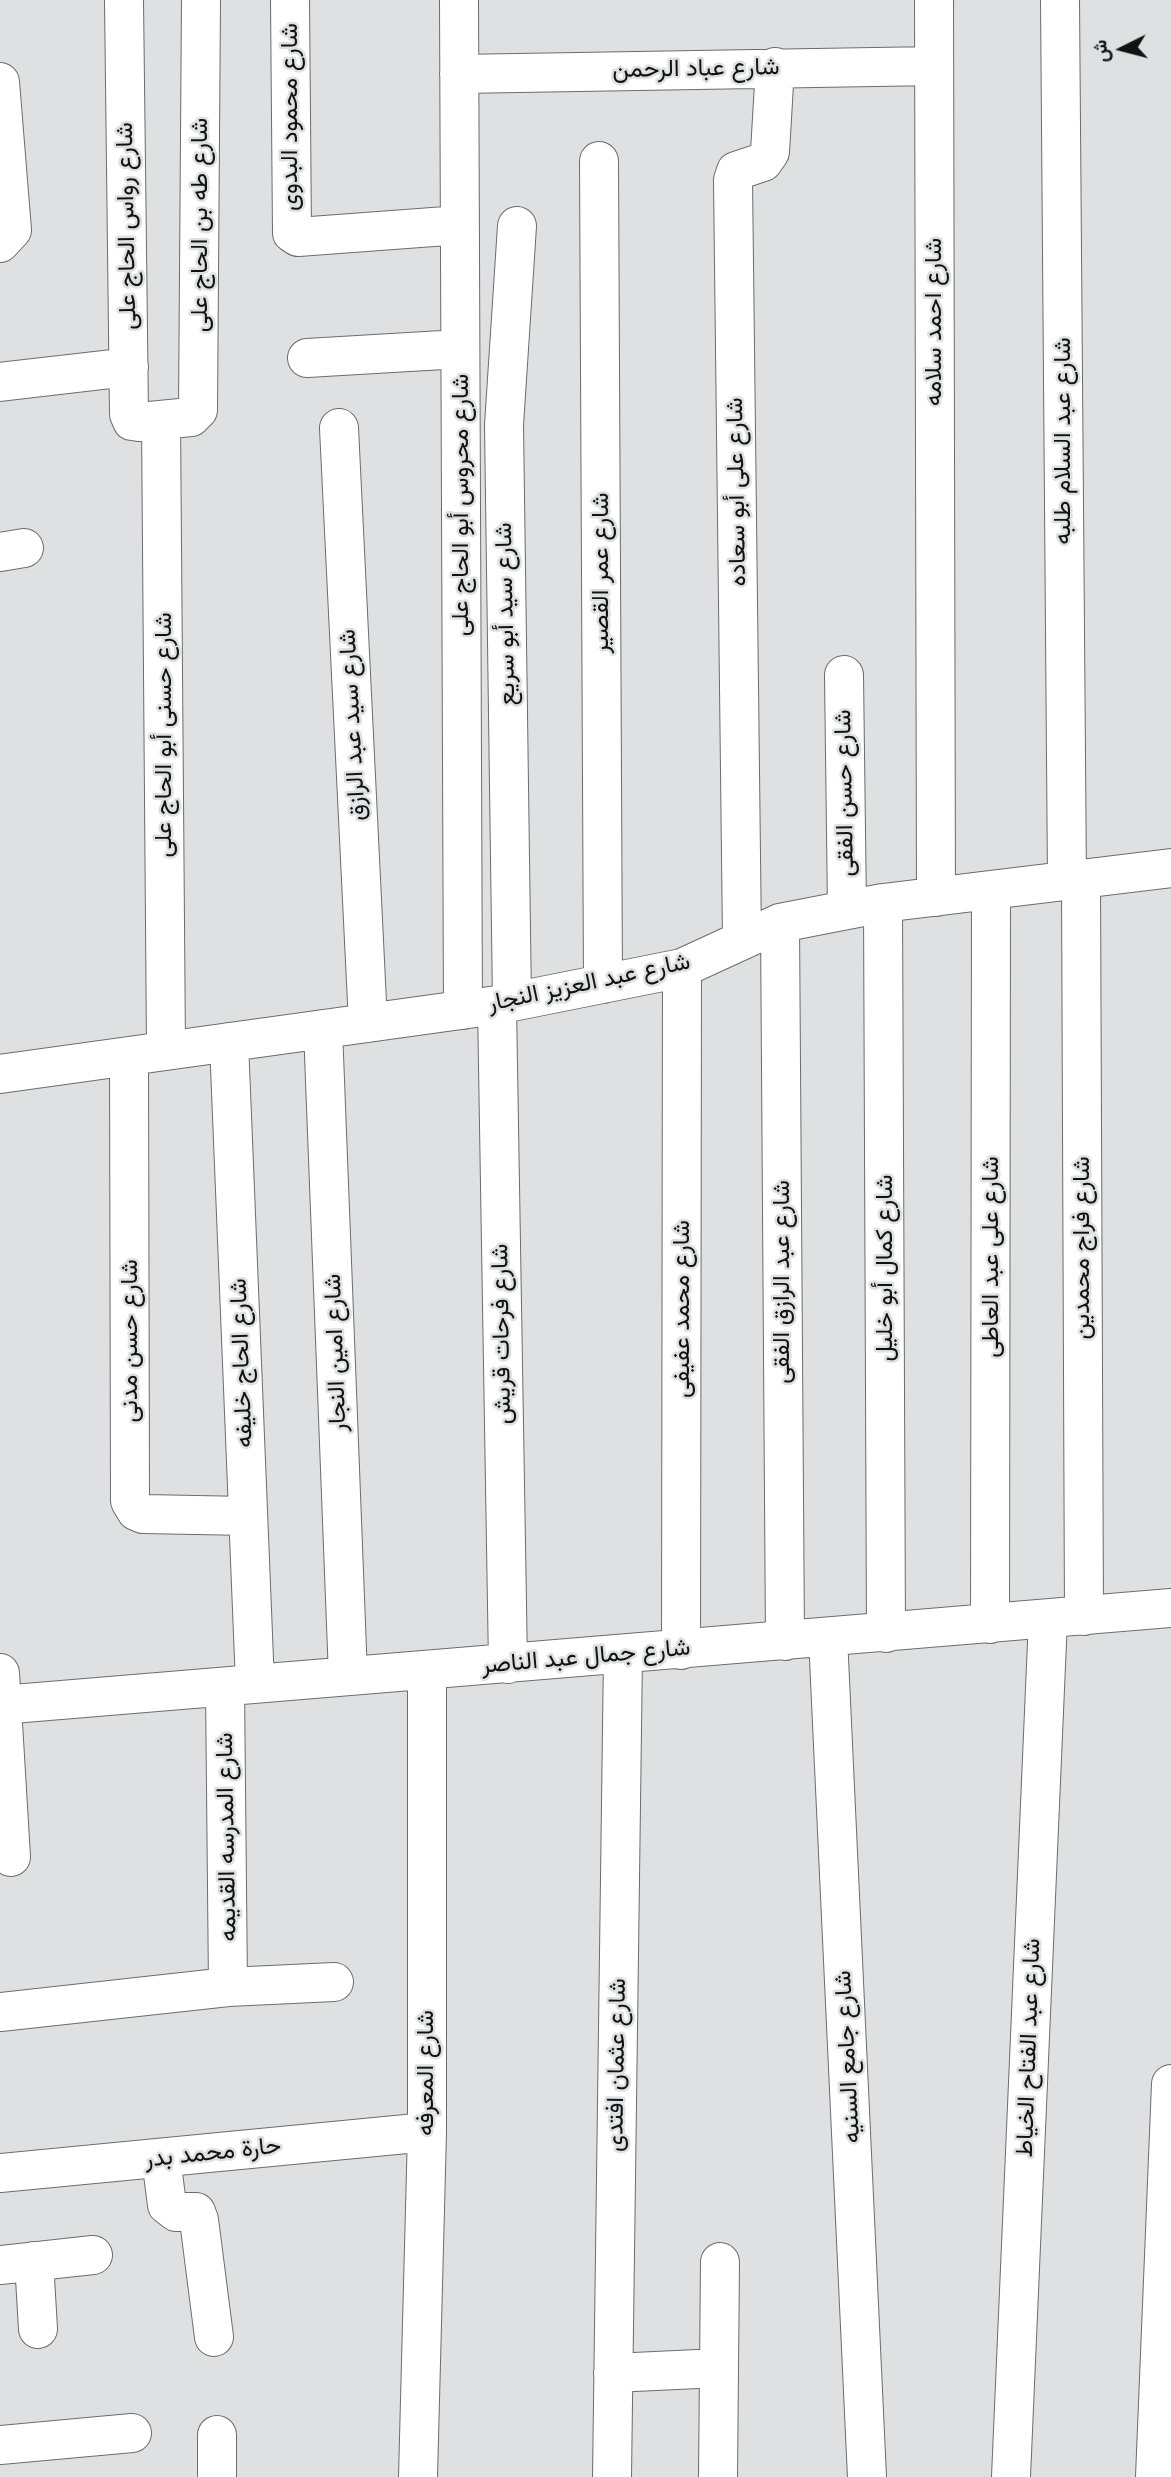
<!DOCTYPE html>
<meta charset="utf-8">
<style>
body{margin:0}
#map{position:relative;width:1171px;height:2477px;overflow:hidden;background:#dfe0e1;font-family:Arial,Vazirmatn,sans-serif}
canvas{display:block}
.north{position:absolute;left:1087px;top:14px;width:70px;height:70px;-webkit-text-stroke:5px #dfe0e1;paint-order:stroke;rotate:264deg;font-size:19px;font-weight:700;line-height:28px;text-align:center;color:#111212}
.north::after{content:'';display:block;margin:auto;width:24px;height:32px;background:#111212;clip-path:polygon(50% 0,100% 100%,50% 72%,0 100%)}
</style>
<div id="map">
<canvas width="1171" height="2477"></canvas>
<div class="north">ش</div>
</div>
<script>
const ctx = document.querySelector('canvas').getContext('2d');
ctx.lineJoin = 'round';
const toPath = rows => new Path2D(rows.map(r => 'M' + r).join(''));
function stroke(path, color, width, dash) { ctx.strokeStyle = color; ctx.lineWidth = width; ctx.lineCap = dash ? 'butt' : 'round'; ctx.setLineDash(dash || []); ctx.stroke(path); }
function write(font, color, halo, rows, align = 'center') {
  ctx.font = font + ' Arial,Vazirmatn,sans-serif'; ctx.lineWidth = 5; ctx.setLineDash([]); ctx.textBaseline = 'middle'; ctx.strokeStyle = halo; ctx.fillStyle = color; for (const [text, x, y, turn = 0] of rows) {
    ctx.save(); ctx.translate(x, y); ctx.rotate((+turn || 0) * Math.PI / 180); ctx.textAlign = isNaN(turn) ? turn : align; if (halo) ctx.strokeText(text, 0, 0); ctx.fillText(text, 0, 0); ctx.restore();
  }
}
const minor = toPath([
 [124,0,129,414,132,421,139,422,191,417,198,410,201,0],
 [290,0,292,233,298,237,460,225],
 [459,0,463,1010],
 [934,0,936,897],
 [1060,0,1067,881],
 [459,74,934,66],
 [0,82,12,230,0,243],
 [599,161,603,984],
 [307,358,460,349],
 [0,382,129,367],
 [161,420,166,1050],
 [339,428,368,1023],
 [0,552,24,548],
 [844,675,847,910],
 [1081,881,1084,1616],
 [883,903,886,1633],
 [780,923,785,1641],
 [742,940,733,180,736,171,763,162,770,152,775,67],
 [512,1002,504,425,517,226],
 [497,1005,508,1664],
 [323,1029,348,1676],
 [229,1042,255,1684],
 [129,1056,130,1501,136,1511,143,1514,248,1516],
 [0,1074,497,1005,682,968,780,923,883,903,1171,868],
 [990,1624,991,891],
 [828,1637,867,2477],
 [681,1650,682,968],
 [0,1673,11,1857],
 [225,1687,228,1987],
 [0,1705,1171,1608],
 [0,2012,228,1987,334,1982],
 [161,2158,167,2205,176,2212,196,2212,199,2220,214,2337],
 [0,2173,427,2132],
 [34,2261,38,2329],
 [0,2265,93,2255],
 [613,2373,719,2368],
 [0,2445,132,2433],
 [217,2477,217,2435],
 [418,2477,427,2132,427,1670],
 [612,2477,623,1654],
 [718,2477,720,2262],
 [1011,2477,1048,1619],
 [1155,2477,1171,2084]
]);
const streetNames = [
 ["شارع عباد الرحمن",696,69,-1],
 ["شارع محمود البدوى",290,117,-90],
 ["شارع طه بن الحاج على",200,225,-90],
 ["شارع رواس الحاج على",127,226,-91],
 ["شارع احمد سلامه",934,322,-90],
 ["شارع عبد السلام طلبه",1063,441,-90],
 ["شارع على أبو سعاده",737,492,-91],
 ["شارع محروس أبو الحاج على",461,505,-90],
 ["شارع عمر القصير",601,573,-90],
 ["شارع سيد أبو سريع",506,614,-91],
 ["شارع سيد عبد الرازق",353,725,-93],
 ["شارع حسنى أبو الحاج على",164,735,-90],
 ["شارع حسن الفقى",845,793,-91],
 ["شارع عبد العزيز النجار",589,983,-12],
 ["شارع فراج محمدين",1082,1248,-90],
 ["شارع على عبد العاطى",991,1257,-90],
 ["شارع كمال أبو خليل",885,1268,-90],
 ["شارع عبد الرازق الفقى",782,1282,-90],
 ["شارع محمد عفيفى",682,1309,-90],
 ["شارع فرحات قريش",502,1334,-91],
 ["شارع حسن مدنى",130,1341,-90],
 ["شارع امين النجار",336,1353,-92],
 ["شارع الحاج خليفه",242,1363,-92],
 ["شارع جمال عبد الناصر",586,1657,-5],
 ["شارع المدرسه القديمه",227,1837,-91],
 ["شارع عبد الفتاح الخياط",1029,2048,-88],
 ["شارع جامع السنيه",848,2057,-93],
 ["شارع عثمان افتدى",617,2065,-89],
 ["شارع المعرفه",426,2073,-90],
 ["حارة محمد بدر",213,2153,-6]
];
stroke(minor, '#6b6c6d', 40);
stroke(minor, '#fff', 38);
write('24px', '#111212', '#dfe0e1', streetNames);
</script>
